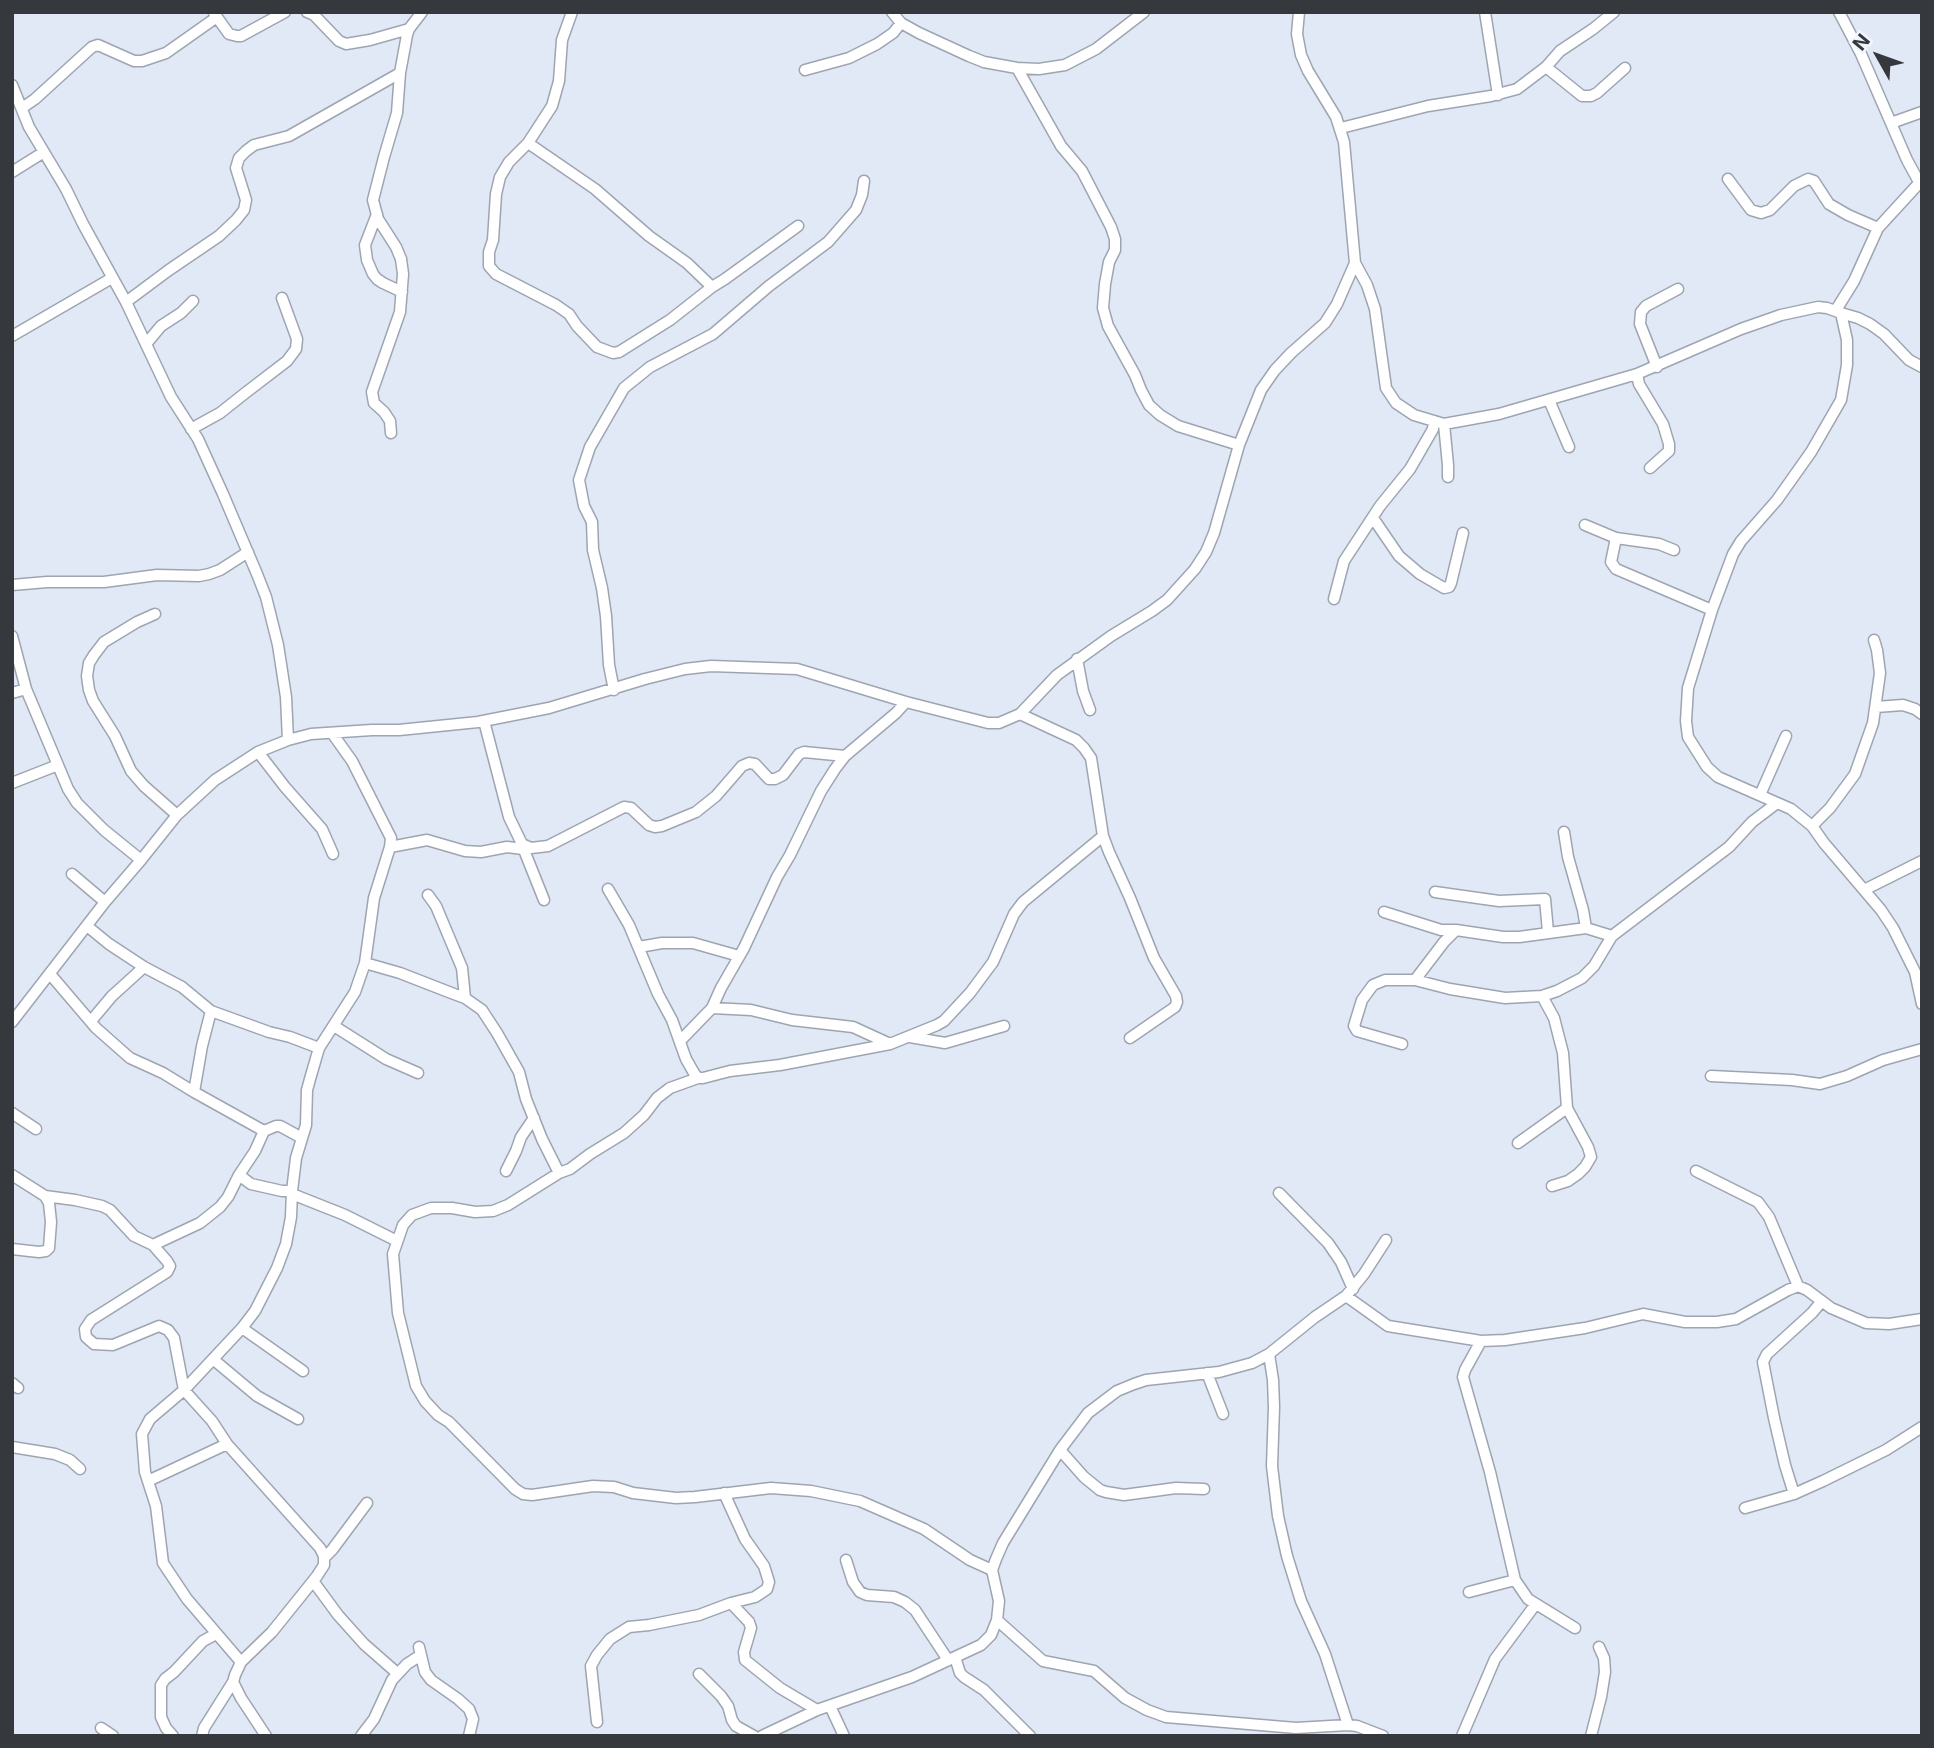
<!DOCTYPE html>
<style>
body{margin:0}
#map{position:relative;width:1934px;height:1748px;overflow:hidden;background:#e1e9f6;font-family:Inter,sans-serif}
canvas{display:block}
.frame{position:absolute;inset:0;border:14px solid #35383d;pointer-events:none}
.north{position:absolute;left:1843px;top:21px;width:70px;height:70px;-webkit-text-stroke:5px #f1f6fe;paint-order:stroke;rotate:310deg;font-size:19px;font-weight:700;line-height:28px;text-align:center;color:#35383d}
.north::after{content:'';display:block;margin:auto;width:24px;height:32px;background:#35383d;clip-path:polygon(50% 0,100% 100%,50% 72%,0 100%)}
</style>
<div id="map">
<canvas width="1934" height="1748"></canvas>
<div class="frame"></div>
<div class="north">N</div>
</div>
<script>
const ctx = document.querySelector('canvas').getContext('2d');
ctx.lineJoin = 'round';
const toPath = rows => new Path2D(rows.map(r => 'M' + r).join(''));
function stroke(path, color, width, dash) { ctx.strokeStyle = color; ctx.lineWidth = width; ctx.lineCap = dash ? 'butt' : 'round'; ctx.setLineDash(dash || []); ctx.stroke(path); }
const minor = toPath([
 [307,12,314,15,339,41,346,44,370,40,409,29],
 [572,12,562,40,559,81,552,106,528,143,509,162,500,177,496,194,493,240,489,252,489,266,496,274,556,305,569,314,577,326,597,347,613,353,619,352,670,320,712,287,725,279,798,226],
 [892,12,901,23,919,33,969,56,984,62,1017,68,1039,69,1065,65,1096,49,1144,12],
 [1299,12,1297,34,1301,55,1308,71,1336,117,1344,142,1355,263,1367,285,1375,309,1386,388,1396,403,1414,415,1444,424,1499,414,1637,374,1741,329,1781,315,1818,307,1827,308,1841,313,1847,340,1847,365,1841,400,1811,452,1777,500,1741,541,1733,554,1712,610,1688,688,1686,721,1688,737,1707,767,1718,777,1791,809,1812,826,1824,843,1881,910,1893,928,1915,972,1922,1004],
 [1485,12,1498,95],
 [1839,12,1861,54,1907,160,1919,182],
 [214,13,229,34,237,36,241,36,285,12],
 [1546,67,1582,96,1591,96,1597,93,1625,68],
 [1017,68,1061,146,1082,171,1111,227,1115,239,1115,250,1109,262,1105,284,1103,308,1108,326,1135,375,1141,390,1149,405,1160,415,1178,426,1239,445],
 [805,70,849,58,877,44,893,33,901,23],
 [12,85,29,127,66,189,83,224,126,302,171,397,198,439,223,494,257,574,266,597,278,645,286,697,288,740],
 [22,108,35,99,92,47,98,45,134,61,142,61,166,53,217,17],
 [1891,123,1922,112],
 [1341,128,1428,106,1491,96,1517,89,1546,67,1560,51,1593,29,1614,12],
 [528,143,595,189,649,236,687,263,712,287],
 [12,172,44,152],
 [1728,179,1751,210,1761,213,1770,210,1794,186,1808,179,1814,181,1829,204,1848,215,1878,228],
 [377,214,365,245,367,260,373,274,377,279,383,283,402,292],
 [126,302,169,270,219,236,236,220,244,210,246,200,236,168,239,158,246,151,254,145,289,136,400,73],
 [1836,310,1854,281,1878,228,1922,180],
 [1841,313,1858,318,1870,324,1884,334,1909,360,1922,367],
 [12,336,112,278],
 [146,344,161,326,181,313,193,301],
 [1657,367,1640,324,1641,312,1646,306,1678,289],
 [1637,374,1639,384,1663,424,1669,444,1669,451,1650,468],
 [1549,400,1569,447],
 [1444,424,1448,465,1448,477],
 [191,429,220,413,244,394,287,361,296,349,297,339,282,298],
 [391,433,390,421,384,412,374,403,372,392,400,312,403,274,401,259,396,247,378,219,373,200,384,157,397,113,400,73,407,35,409,29,422,12],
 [1373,518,1399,556,1420,574,1444,588,1449,587,1451,583,1463,533],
 [1585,525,1616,538,1659,544,1674,550],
 [1616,538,1611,562,1616,569,1712,610],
 [12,585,47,582,104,582,157,575,199,576,209,574,220,570,248,552],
 [1334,599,1344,561,1380,506,1410,469,1433,429,1434,421],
 [155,614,137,622,104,642,94,655,89,663,87,676,89,690,93,701,115,736,131,771,144,786,177,815],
 [12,636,26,689,68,789,77,803,104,830,141,860],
 [1077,659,1083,691,1090,710],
 [614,690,609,665,606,616,602,588,593,550,592,522,584,506,579,480,590,447,624,388,650,367,713,334,769,286,828,242,856,210,862,195,864,181],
 [12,693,26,689],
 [1876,707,1903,705,1915,709,1922,714],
 [1020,714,1076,740,1084,748,1091,758,1103,836,1109,852,1130,898,1154,958,1176,996,1177,1002,1175,1007,1130,1038],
 [484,721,509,817,522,844,531,848,548,846,624,807,631,808,649,825,655,827,662,826,696,812,716,796,742,766,749,763,755,764,769,779,775,779,783,775,799,754,804,752,845,756],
 [258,752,285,787,322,829,333,854],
 [12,783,58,765],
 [1760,795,1786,736],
 [1812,826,1830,808,1855,774,1873,723,1880,673,1877,650,1874,640],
 [1564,832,1568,857,1583,910,1586,928],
 [522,845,544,900],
 [390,847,427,840,465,851,481,852,507,847,523,849],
 [72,874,105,902],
 [608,889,629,925,658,994,672,1020,686,1059,694,1073,698,1078,703,1078,730,1071,780,1065,890,1044,937,1025,944,1021,970,993,993,962,1014,914,1023,902,1103,836],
 [1864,890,1922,861],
 [1435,892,1499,901,1545,899,1548,932],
 [428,895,436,906,462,968,465,998],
 [1384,912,1441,930,1456,930,1503,937,1519,937,1586,928,1612,936],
 [87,926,109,944,144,967,182,987,211,1011,269,1032,290,1037,319,1048],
 [639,947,662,943,693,943,739,956],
 [365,963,400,973,454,994,465,998,482,1010,497,1033,519,1072,526,1099,542,1139,559,1173],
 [50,974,96,1028,130,1058,163,1073,194,1092,264,1131,276,1126,280,1126,302,1138],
 [1415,980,1444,942,1456,930],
 [1542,996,1554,1018,1563,1053,1567,1108,1588,1147,1591,1157,1585,1167,1578,1174,1568,1181,1552,1186],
 [712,1008,751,1010,792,1020,853,1027,890,1044],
 [91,1021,112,996,144,967],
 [12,1022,105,902,141,860,177,815,215,780,258,752,288,740,311,734,372,730,399,730,478,722,549,708,645,679,685,669,711,666,797,669,906,702,988,723,999,723,1020,714,1057,675,1111,636,1152,611,1167,600,1195,569,1206,552,1214,533,1239,445,1261,390,1275,370,1291,353,1325,323,1337,304,1355,263],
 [334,1026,386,1059,418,1073],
 [910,1037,945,1043,1004,1026],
 [680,1041,712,1008,721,988,744,948,777,877,790,855,821,791,835,769,845,756,896,713,906,702],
 [1402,1044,1357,1031,1354,1026,1362,1000,1373,985,1385,980,1415,980,1450,989,1505,998,1542,996,1557,991,1582,978,1594,966,1612,936,1729,847,1752,822,1777,803],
 [1711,1076,1792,1080,1820,1084,1847,1076,1883,1060,1922,1049],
 [698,1078,670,1088,657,1098,644,1115,624,1133,590,1154,570,1169,559,1173,508,1205,493,1211,475,1212,452,1208,431,1208,412,1215,403,1225,393,1254,398,1313,416,1386,425,1401,438,1415,449,1422,515,1489,523,1494,532,1495,593,1486,614,1487,633,1493,676,1498,695,1497,771,1488,811,1491,860,1501,924,1529,970,1560,992,1570],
 [194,1092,202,1046,211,1011],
 [12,1113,36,1129],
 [1518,1143,1567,1108],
 [506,1171,516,1151,521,1137,534,1118],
 [1696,1171,1758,1202,1769,1217,1798,1286],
 [12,1175,45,1196,75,1200,102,1206,110,1210,134,1236,153,1245,167,1261,170,1266,167,1272,91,1320,85,1329,86,1337,94,1344,113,1345,159,1326,168,1330,174,1338,184,1390,212,1421,227,1444,320,1548,324,1556,324,1565,317,1576,272,1632,241,1662,235,1675,233,1682,241,1698,266,1736],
 [239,1175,251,1184,282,1191,292,1191],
 [1279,1193,1328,1243,1341,1262,1353,1289],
 [292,1194,345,1215,397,1241],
 [153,1245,200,1223,220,1207,228,1197,239,1175,255,1151,264,1131],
 [12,1249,39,1252,46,1251,49,1248,51,1222,49,1203,45,1196],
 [1346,1296,1388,1326,1481,1341,1505,1340,1585,1328,1643,1314,1685,1322,1717,1322,1736,1319,1788,1290,1798,1286,1807,1290,1831,1308,1866,1323,1889,1324,1922,1319],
 [242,1328,303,1371],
 [1481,1341,1465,1370,1463,1377,1490,1472,1515,1580,1528,1599,1575,1628],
 [1269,1354,1273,1380,1274,1407,1272,1466,1278,1516,1287,1556,1301,1601,1325,1654,1348,1725],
 [214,1360,257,1396,298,1419],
 [1207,1373,1223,1414],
 [12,1383,18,1388],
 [12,1447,55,1454,70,1460,80,1469],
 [1060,1450,1084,1477,1100,1490,1106,1492,1124,1495,1176,1488,1204,1489],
 [148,1481,227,1444],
 [1794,1494,1785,1465,1774,1418,1763,1362,1767,1354,1812,1313,1822,1301],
 [1745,1508,1794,1494,1823,1481,1886,1450,1922,1427],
 [324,1558,332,1550,367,1503],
 [846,1560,853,1582,860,1592,867,1595,894,1597,905,1602,915,1610,948,1660],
 [313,1581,338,1615,364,1644,397,1673],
 [1469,1592,1515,1580],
 [731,1603,749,1622,751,1628,744,1652,745,1660,780,1688,817,1710],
 [997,1620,1043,1661,1094,1671,1125,1698,1147,1710,1166,1717,1296,1728,1348,1725,1357,1726,1383,1736],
 [419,1647,425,1672,431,1680,458,1699,469,1709,473,1719,469,1736],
 [955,1657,960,1673,964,1677,984,1690,1030,1736],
 [241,1662,187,1599,163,1563,156,1506,145,1472,142,1434,150,1419,184,1390,242,1328,255,1311,277,1268,286,1244,291,1217,292,1191,296,1158,306,1125,307,1090,310,1079,319,1048,355,992,365,963,374,898,390,847,391,838,352,761,332,733],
 [699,1674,721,1696,728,1706,732,1720,736,1726,754,1736],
 [830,1706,844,1736],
 [597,1722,591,1666,597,1655,610,1639,629,1627,649,1625,699,1615,731,1603,755,1597,767,1589,769,1582,764,1566,745,1539,724,1493],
 [101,1728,113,1736],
 [173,1736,166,1728,161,1717,161,1685,165,1679,174,1672,203,1641,216,1634],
 [202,1736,204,1728,233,1682],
 [361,1736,374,1719,392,1680,407,1664,421,1655],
 [762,1736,817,1710,912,1677,981,1645,991,1635,997,1620,999,1601,992,1570,996,1559,1003,1543,1060,1450,1088,1413,1117,1391,1134,1384,1146,1380,1219,1372,1252,1363,1269,1354,1315,1317,1346,1296,1364,1274,1386,1240],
 [1462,1736,1495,1659,1535,1605],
 [1591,1736,1601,1697,1605,1672,1604,1658,1599,1647]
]);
stroke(minor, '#9ea5b1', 13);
stroke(minor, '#fff', 10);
</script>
